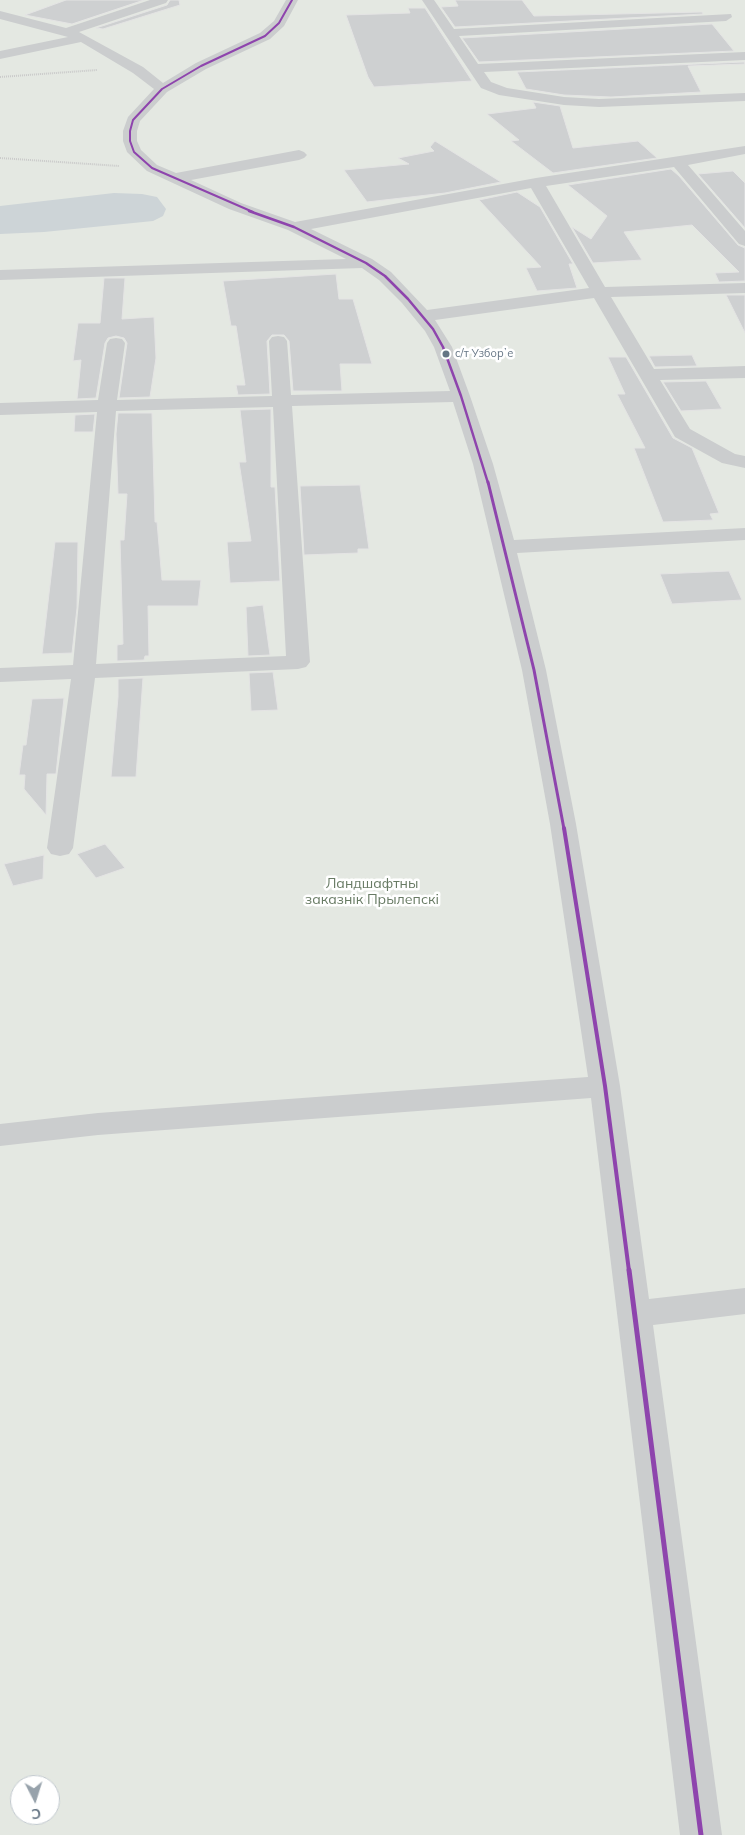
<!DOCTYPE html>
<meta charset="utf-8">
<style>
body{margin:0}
#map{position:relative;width:745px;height:1835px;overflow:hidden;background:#f5f5f4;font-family:Mulish,sans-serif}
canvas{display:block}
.north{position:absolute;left:10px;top:1775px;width:50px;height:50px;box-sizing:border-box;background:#fff;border:1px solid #c1c8ce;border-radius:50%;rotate:175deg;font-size:14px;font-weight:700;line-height:20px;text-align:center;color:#657584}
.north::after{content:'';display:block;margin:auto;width:18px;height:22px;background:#97a2ab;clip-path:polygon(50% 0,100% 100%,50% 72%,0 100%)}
</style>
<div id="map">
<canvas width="745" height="1835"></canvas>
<div class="north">С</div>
</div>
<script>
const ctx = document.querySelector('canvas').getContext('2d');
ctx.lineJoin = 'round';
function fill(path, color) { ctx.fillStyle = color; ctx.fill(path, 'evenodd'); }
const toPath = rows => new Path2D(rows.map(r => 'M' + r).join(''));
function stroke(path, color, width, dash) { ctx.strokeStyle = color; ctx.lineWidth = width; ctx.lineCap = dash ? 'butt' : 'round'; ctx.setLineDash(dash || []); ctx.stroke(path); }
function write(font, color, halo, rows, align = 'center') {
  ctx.font = font + ' Mulish,sans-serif'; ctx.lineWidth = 5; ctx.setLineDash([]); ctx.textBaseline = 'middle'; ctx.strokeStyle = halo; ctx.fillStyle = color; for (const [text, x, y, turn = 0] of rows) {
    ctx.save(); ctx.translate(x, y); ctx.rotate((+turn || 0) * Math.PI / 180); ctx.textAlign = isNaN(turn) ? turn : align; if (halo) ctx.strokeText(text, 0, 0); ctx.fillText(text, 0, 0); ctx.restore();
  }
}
const green = toPath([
 [0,0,745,0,745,1835,0,1835],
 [20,1785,50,1785,50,1815,20,1815]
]);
const water = toPath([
 [114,193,142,194,157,197,166,209,163,216,153,221,44,232,0,234,0,206]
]);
const building = toPath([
 [66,0,144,0,72,24,25,15,66,0],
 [170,0,179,0,180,5,103,29,96,28,167,5,170,0],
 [455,0,522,0,534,16,702,12,703,14,455,27,441,7,458,6,455,0],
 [408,8,425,8,472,81,374,87,368,77,346,15,410,13,408,8],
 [712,24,734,51,479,62,462,38,712,24],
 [744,62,745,64,688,66,701,92,611,97,564,95,526,89,517,72,744,62],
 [533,102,560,106,573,148,638,141,657,158,553,173,511,141,519,140,487,114,536,108,533,102],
 [435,141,501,182,445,193,367,202,344,170,409,164,398,158,434,151,430,147,435,141],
 [671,169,679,176,738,245,745,248,745,281,719,282,715,273,739,272,692,225,624,232,642,260,593,263,572,227,591,239,607,216,568,185,671,169],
 [733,171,745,183,745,228,698,174,733,171],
 [517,192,540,207,573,264,569,264,577,288,537,291,526,268,541,267,479,200,517,192],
 [336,274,339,299,353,299,372,364,340,364,342,391,293,391,289,341,284,335,272,335,267,341,270,394,238,395,236,385,245,385,236,326,231,326,223,281,336,274],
 [104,278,125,278,122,319,154,317,156,358,150,397,119,398,127,343,124,338,116,336,108,338,105,343,96,398,77,399,81,360,73,361,78,323,100,323,104,278],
 [726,295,745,295,745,333,726,295],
 [692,355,697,366,655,367,649,356,692,355],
 [608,357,626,357,673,438,692,448,719,513,710,514,713,520,663,522,634,448,645,448,617,394,625,394,608,357],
 [706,381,722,409,681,411,663,382,706,381],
 [271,409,271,487,275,487,280,581,230,583,227,542,251,541,239,462,246,462,240,410,271,409],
 [118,413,152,413,155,522,157,522,162,580,201,580,198,606,148,606,149,656,145,656,144,660,117,661,117,645,123,644,120,540,124,540,127,494,118,494,116,434,118,413],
 [95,414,93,432,74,432,75,415,95,414],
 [360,485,369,549,358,549,358,553,304,555,300,486,360,485],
 [55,542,78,542,77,608,72,653,42,654,55,542],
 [729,571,742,600,672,604,660,574,729,571],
 [263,605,270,655,248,656,246,607,263,605],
 [273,672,278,710,251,711,249,673,273,672],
 [143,678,136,777,111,777,118,697,118,679,143,678],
 [64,698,56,774,47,774,46,815,24,789,25,775,19,775,23,745,26,745,32,699,64,698],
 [105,844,125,868,96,878,77,854,105,844],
 [44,855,43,879,13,886,4,864,44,855]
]);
const path = toPath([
 [0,77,97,70],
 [0,158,119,166]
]);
const minor = toPath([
 [150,0,168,0,166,3,79,32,143,67,163,83,196,63,260,33,274,21,286,0,298,0,284,26,270,39,206,69,167,92,140,121,137,131,137,141,141,150,157,165,176,173,299,150,304,152,307,155,304,158,299,160,191,180,241,203,295,222,536,178,745,146,745,154,688,165,745,231,745,246,739,244,674,167,546,186,605,287,745,283,745,293,611,297,654,369,745,366,745,378,660,380,690,429,735,454,745,456,745,468,722,463,675,437,594,298,435,320,452,347,470,396,493,464,514,540,745,528,745,540,517,553,546,670,576,824,620,1086,649,1299,745,1288,745,1314,653,1325,722,1835,680,1835,591,1098,98,1135,0,1146,0,1124,98,1113,588,1077,550,824,522,670,473,464,453,402,292,406,310,662,306,667,298,669,95,678,73,848,69,854,60,856,51,854,47,848,71,679,0,682,0,668,73,665,97,412,0,415,0,403,98,400,107,343,110,339,116,338,122,339,125,343,117,400,272,396,269,341,272,337,278,336,284,337,287,341,291,395,450,391,434,347,425,331,402,303,379,280,362,268,0,280,0,270,346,259,288,230,229,209,147,171,127,152,123,141,123,131,128,117,154,89,133,73,81,42,0,59,0,51,68,37,0,19,0,11,66,28,150,0],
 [531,188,589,288,427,310,391,272,372,259,311,229,531,188],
 [273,407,286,656,96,664,116,411,273,407],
 [422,0,434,0,454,29,731,14,732,17,726,21,459,36,478,64,745,52,745,60,484,72,491,82,507,88,564,97,599,99,745,93,745,101,599,107,564,105,499,95,481,88,422,0]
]);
const bus1Far4 = toPath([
 [253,212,152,168,134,152,130,141,130,131,133,120,162,89,201,66,265,36,279,23,292,0]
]);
const bus1Far3 = toPath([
 [249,211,294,227,366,263,385,276,408,299,433,329,443,347,461,396,488,483]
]);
const bus1Far2 = toPath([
 [488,482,534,670,564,829]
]);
const bus1Far1 = toPath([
 [564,828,605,1086,629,1271]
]);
const bus1 = toPath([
 [629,1270,701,1835]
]);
const markers = [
 [446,354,4.5,"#657584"]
];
const farBusnames = [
 ["с/т Узборʼе",455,354]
];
const parkNames = [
 ["Ландшафтны",372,884],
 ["заказнік Прылепскі",372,900]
];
fill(green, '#e4e8e2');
fill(water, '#cdd4d7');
fill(building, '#ced0d1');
stroke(building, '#e4e4e4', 1);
stroke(path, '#cacaca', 2, [1, 1]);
fill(minor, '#cbcdce');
stroke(bus1Far4, '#8e44ad', 2);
stroke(bus1Far3, '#8e44ad', 2.5);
stroke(bus1Far2, '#8e44ad', 3);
stroke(bus1Far1, '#8e44ad', 4);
stroke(bus1, '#8e44ad', 5);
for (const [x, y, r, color] of markers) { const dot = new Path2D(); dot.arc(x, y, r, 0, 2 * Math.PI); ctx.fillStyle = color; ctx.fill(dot); stroke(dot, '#fff', 2); }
write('11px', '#657584', '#fff', farBusnames, 'left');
write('14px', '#687b64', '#fff', parkNames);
</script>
